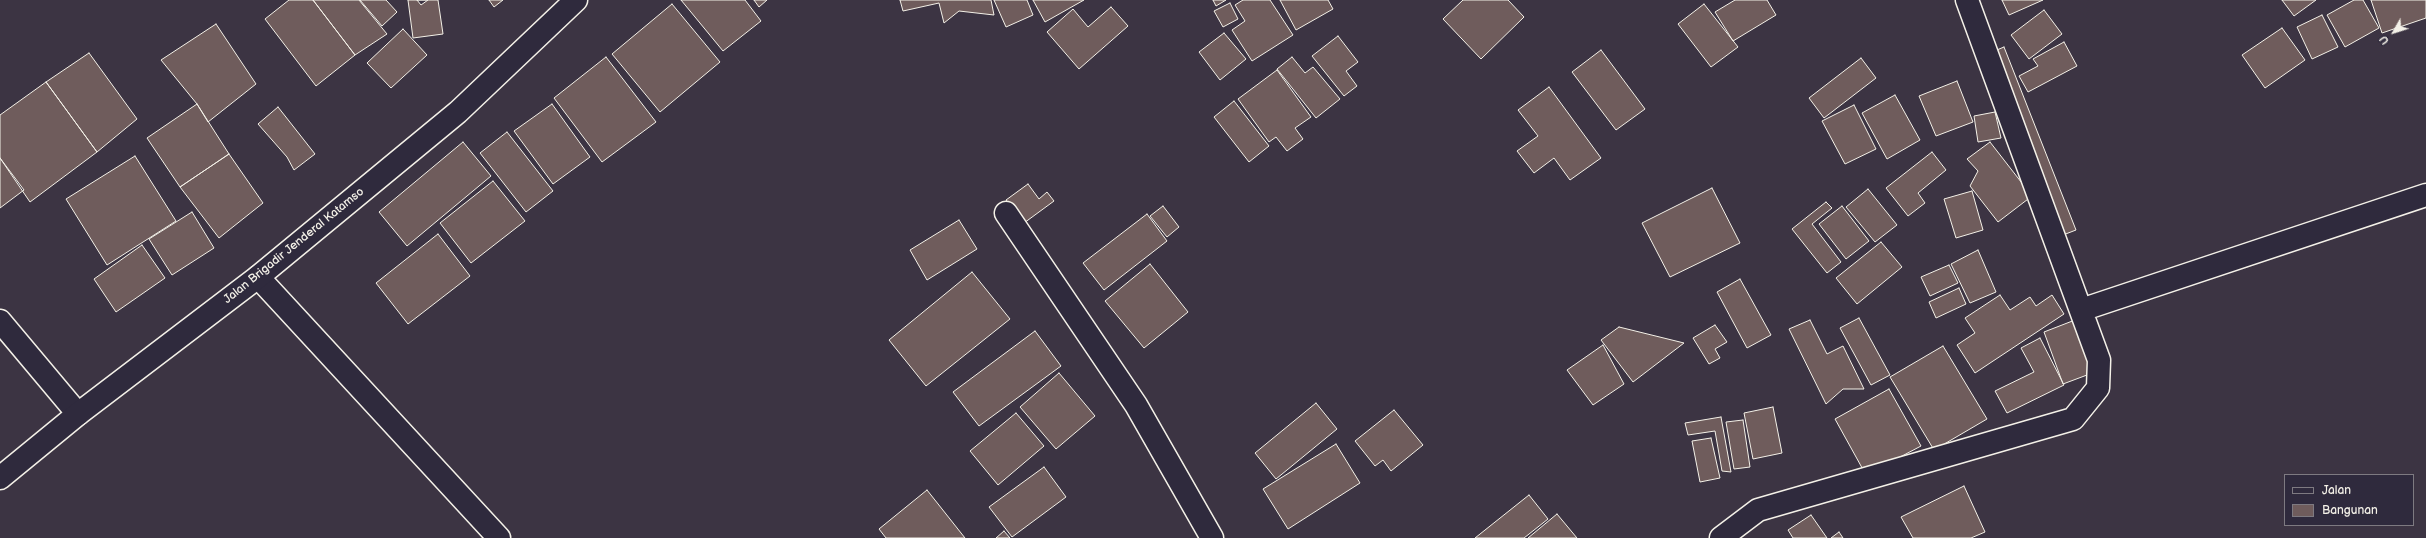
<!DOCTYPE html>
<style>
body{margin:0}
#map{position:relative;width:2426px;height:538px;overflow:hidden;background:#3c3443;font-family:"Balsamiq Sans",sans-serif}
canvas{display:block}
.legend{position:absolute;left:2284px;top:474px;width:130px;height:52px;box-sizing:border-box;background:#2f2a3d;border:1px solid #7e7a81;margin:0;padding:5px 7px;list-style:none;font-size:12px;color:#f4f1e8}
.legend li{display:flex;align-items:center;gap:8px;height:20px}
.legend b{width:20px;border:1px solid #7e7a81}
.north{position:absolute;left:2374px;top:12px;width:40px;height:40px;-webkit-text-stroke:3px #2f2a3d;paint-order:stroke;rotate:231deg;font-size:11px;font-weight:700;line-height:16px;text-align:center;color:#f4f1e8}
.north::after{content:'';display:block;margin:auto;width:14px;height:18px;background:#f4f1e8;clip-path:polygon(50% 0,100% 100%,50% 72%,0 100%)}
</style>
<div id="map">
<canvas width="2426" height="538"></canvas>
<ul class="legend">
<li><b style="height:5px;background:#2f2a3d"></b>Jalan</li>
<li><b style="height:11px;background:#6f5c5c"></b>Bangunan</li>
</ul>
<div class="north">U</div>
</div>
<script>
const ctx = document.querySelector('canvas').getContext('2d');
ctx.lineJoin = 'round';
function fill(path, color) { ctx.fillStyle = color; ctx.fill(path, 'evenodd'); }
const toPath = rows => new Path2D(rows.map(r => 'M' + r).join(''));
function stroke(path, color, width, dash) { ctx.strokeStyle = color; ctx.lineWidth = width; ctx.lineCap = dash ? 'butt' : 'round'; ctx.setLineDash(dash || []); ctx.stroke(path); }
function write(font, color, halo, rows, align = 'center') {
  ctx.font = font + ' "Balsamiq Sans",sans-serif'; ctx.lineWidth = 3; ctx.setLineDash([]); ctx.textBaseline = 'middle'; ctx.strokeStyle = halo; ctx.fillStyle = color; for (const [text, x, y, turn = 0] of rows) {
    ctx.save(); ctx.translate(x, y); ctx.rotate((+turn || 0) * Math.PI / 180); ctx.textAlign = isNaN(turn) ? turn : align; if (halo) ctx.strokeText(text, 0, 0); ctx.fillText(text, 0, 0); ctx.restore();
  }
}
const building = toPath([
 [289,0,313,0,355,55,316,86,265,19,289,0],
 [313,0,359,0,387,34,355,55,313,0],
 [360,0,386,0,397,12,382,26,360,0],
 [408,0,438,0,443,34,413,38,408,0],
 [417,0,428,0,421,5,417,0],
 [489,0,503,0,494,7,489,0],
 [681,0,745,0,761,21,723,51,681,0],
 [754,0,767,0,759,7,754,0],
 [900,0,991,0,994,15,959,11,944,23,939,3,903,11,900,0],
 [994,0,1027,0,1033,15,1006,27,994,0],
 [1033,0,1084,0,1045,22,1033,0],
 [1213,0,1226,0,1216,6,1213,0],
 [1243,0,1270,0,1293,35,1252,61,1232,30,1245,21,1235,5,1243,0],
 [1280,0,1328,0,1333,9,1296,30,1280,0],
 [1463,0,1508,0,1524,17,1481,59,1443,19,1463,0],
 [1735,0,1767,0,1776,15,1733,41,1715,12,1735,0],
 [2002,0,2043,0,2009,15,2002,0],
 [2282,0,2316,0,2294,16,2282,0],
 [2354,0,2363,0,2379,28,2345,47,2327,15,2354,0],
 [2371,0,2426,0,2426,18,2382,33,2371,0],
 [1230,3,1238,19,1223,27,1214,11,1230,3],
 [672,4,720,62,660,112,612,54,672,4],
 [1704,4,1738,47,1711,67,1678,24,1704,4],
 [1111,7,1128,26,1079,69,1047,32,1073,9,1088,27,1111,7],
 [2044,10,2062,34,2029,59,2011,35,2044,10],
 [2322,15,2338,47,2312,59,2297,27,2322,15],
 [216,24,256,84,208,122,197,104,161,60,216,24],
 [2282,28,2305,60,2265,88,2242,55,2282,28],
 [403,29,427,55,391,88,367,63,403,29],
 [1224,33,1246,59,1220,80,1199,52,1224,33],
 [1338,36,1358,62,1346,71,1357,86,1344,96,1312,56,1338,36],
 [2064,42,2077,66,2028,92,2019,76,2038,66,2033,59,2064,42],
 [2004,47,2076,230,2063,235,1992,52,2004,47],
 [1601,50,1645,109,1616,130,1572,72,1601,50],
 [89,53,137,119,97,152,46,82,89,53],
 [606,57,656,122,602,162,554,98,606,57],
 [1292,57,1305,73,1313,67,1340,99,1316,118,1277,69,1292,57],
 [1861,58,1876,78,1824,118,1809,98,1861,58],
 [1277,70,1311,117,1295,128,1303,139,1287,151,1276,137,1269,142,1238,99,1277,70],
 [1957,81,1973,122,1936,136,1919,96,1957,81],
 [46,82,97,152,30,202,0,158,0,115,46,82],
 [1549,87,1601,158,1570,180,1554,158,1534,173,1517,151,1538,136,1518,110,1549,87],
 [1895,95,1920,140,1887,159,1862,113,1895,95],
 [1234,101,1269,146,1249,162,1214,117,1234,101],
 [197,104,229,154,180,187,147,138,197,104],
 [552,104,590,157,553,184,514,131,552,104],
 [1854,105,1876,149,1845,164,1822,121,1854,105],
 [278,107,315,154,294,170,287,157,258,124,278,107],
 [1995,112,2001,138,1978,142,1974,116,1995,112],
 [507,132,553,191,526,212,480,153,507,132],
 [463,142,491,176,407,246,379,212,463,142],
 [1990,142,2032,196,1998,222,1970,186,1978,171,1967,159,1990,142],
 [1932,152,1946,170,1918,193,1925,203,1908,216,1886,188,1932,152],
 [229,154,263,203,219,238,180,187,229,154],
 [135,156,176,221,107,265,66,199,135,156],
 [0,158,24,190,0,208,0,158],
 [493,181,525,221,471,263,440,223,493,181],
 [1028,184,1039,199,1047,192,1054,201,1024,223,1006,200,1028,184],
 [1712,188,1740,243,1670,277,1642,223,1712,188],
 [1868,189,1897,225,1875,242,1846,207,1868,189],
 [1972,191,1983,230,1956,238,1944,199,1972,191],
 [1826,202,1832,208,1812,224,1841,262,1827,273,1792,229,1826,202],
 [1163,206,1179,227,1167,237,1150,216,1163,206],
 [1842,206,1869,241,1846,259,1819,224,1842,206],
 [192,212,214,248,172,275,149,239,192,212],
 [1147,214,1167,241,1104,290,1083,263,1147,214],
 [959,220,977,249,927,280,910,250,959,220],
 [438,234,470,276,408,324,376,283,438,234],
 [1881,242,1902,267,1857,304,1836,278,1881,242],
 [142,245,165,278,116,312,94,279,142,245],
 [1978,250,1996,292,1970,303,1951,264,1978,250],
 [1150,264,1188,312,1144,348,1105,301,1150,264],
 [1949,265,1958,283,1930,296,1921,277,1949,265],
 [972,272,1010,319,926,386,889,340,972,272],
 [1740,279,1771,335,1747,348,1717,292,1740,279],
 [1959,288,1966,304,1936,318,1929,302,1959,288],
 [2000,295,2010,310,2030,297,2036,306,2052,295,2064,314,1975,373,1957,345,1975,333,1965,318,2000,295],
 [1859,318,1890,375,1871,385,1840,328,1859,318],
 [1810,320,1827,354,1843,346,1864,389,1843,389,1826,404,1789,329,1810,320],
 [2075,320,2095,372,2063,384,2044,332,2075,320],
 [1715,325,1727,342,1715,349,1720,358,1709,364,1693,338,1715,325],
 [1619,327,1684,343,1633,382,1601,340,1619,327],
 [1035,331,1061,366,979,426,953,392,1035,331],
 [2040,338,2064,385,2007,413,1995,391,2034,372,2021,348,2040,338],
 [1603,345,1624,384,1593,405,1567,370,1603,345],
 [1943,346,1987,419,1934,450,1890,377,1943,346],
 [1059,373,1095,416,1056,449,1020,407,1059,373],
 [1889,389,1921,446,1866,475,1835,419,1889,389],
 [1316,403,1337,429,1276,479,1255,453,1316,403],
 [1773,407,1782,453,1753,459,1744,413,1773,407],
 [1394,410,1423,445,1391,471,1383,460,1375,466,1355,441,1394,410],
 [1016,413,1044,446,998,485,970,451,1016,413],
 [1721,417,1731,472,1722,471,1715,431,1688,435,1685,423,1721,417],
 [1743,420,1750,467,1734,469,1726,422,1743,420],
 [1711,438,1720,478,1700,482,1692,441,1711,438],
 [1336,444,1360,483,1288,529,1263,489,1336,444],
 [1044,467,1066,497,1012,537,989,507,1044,467],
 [1964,486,1985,532,1971,538,1913,538,1901,517,1964,486],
 [927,490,965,538,886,538,879,529,927,490],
 [1529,495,1548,519,1524,538,1475,538,1529,495],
 [1557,514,1577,538,1528,538,1557,514],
 [1811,515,1827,538,1793,538,1788,530,1811,515],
 [1004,531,1010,538,996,538,1004,531],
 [1839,532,1843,538,1831,538,1839,532]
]);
const street = toPath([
 [1006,213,1136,405,1212,538],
 [258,277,499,538],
 [2081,310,2426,195],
 [0,321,78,414],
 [1721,538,1758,510,2073,419,2098,388,2099,360,1967,0]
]);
const secondary = toPath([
 [0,478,78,414,258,277,458,112,576,0]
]);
const streetNames = [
 ["Jalan Brigadir Jenderal Katamso",294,246,-39]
];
fill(building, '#6f5c5c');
stroke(building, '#f4f1e8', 1);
stroke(street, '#f4f1e8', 25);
stroke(secondary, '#f4f1e8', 25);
stroke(street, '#2f2a3d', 22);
stroke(secondary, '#2f2a3d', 22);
write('12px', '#f4f1e8', '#2f2a3d', streetNames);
</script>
